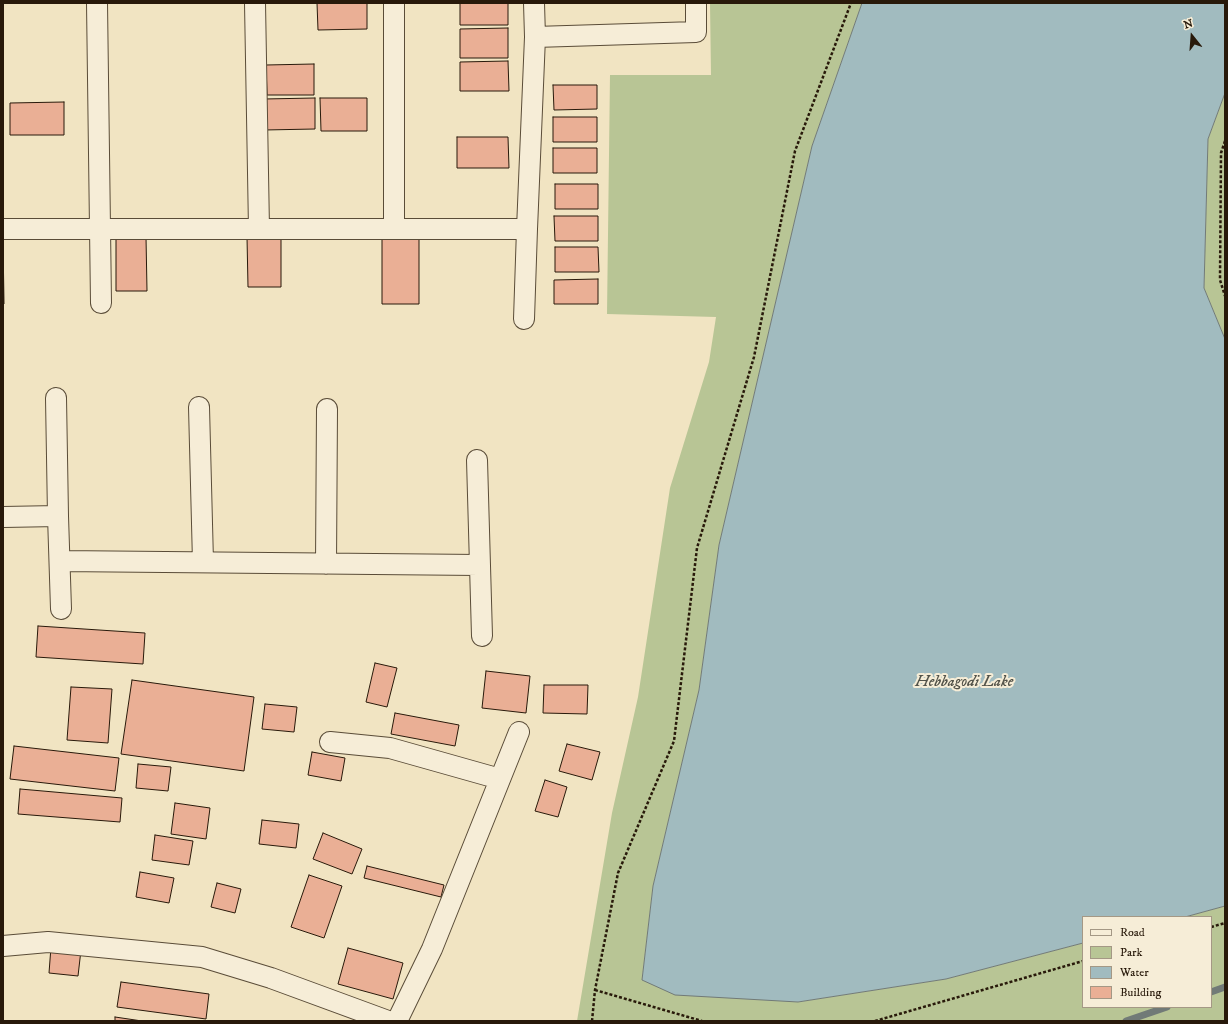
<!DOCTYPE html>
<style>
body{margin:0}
#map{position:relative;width:1228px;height:1024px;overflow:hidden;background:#f1e4c2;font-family:"IM FELL DW Pica",serif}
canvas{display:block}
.frame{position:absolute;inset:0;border:4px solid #28190a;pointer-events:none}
.legend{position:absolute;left:1082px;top:916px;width:130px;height:92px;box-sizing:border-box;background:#f6edd7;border:1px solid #a49885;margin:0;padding:5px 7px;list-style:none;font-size:12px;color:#28190a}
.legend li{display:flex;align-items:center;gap:8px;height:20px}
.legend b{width:20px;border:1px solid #a49885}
.north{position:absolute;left:1172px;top:16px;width:40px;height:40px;-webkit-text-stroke:3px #f6edd7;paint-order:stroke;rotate:343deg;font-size:11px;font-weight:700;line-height:16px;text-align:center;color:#28190a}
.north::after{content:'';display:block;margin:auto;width:14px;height:18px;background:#28190a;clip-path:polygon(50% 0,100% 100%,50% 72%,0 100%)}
</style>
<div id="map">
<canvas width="1228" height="1024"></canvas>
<div class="frame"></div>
<ul class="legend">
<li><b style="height:5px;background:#f6edd7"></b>Road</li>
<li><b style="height:11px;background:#b8c595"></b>Park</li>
<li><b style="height:11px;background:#a1bbbf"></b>Water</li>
<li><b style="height:11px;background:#eaaf95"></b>Building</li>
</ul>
<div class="north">N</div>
</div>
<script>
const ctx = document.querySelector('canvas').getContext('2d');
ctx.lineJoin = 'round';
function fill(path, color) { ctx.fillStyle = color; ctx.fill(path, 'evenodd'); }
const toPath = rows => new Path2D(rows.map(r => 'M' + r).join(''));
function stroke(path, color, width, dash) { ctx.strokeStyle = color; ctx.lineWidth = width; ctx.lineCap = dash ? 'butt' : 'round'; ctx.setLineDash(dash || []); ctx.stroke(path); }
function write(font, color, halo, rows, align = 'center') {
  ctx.font = font + ' "IM FELL DW Pica",serif'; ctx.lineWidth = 4; ctx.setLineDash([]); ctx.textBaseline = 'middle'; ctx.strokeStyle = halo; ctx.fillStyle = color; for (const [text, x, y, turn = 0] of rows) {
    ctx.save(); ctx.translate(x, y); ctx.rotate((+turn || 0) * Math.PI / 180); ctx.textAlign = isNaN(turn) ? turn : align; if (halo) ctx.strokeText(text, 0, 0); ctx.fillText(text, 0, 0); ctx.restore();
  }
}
const green = toPath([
 [710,3,862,3,812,146,719,545,699,690,653,886,642,980,798,1002,946,979,1083,943,1083,1007,1211,1007,1211,917,1185,917,1225,906,1225,1021,577,1021,612,813,638,697,670,488,709,362,716,317,607,314,610,75,711,75],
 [1225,93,1225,339,1204,288,1208,139]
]);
const water = toPath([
 [862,3,1225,3,1225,93,1208,139,1204,288,1225,339,1225,906,1185,917,1083,917,1083,943,946,979,798,1002,675,995,642,980,653,886,699,690,719,545,812,146,862,3]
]);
const stream = toPath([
 [1211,992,1225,987],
 [1126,1021,1167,1007]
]);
const building = toPath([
 [317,3,367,3,367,29,318,30,317,3],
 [460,3,508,3,508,25,460,25,460,3],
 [508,28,508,58,460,58,460,29,508,28],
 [508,61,509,91,460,91,460,62,508,61],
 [314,64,314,95,267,95,266,65,314,64],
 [553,85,597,85,597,109,554,110,553,85],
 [315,98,315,129,264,130,264,99,315,98],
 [320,98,367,98,367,131,321,131,320,98],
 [64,102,64,135,10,135,10,103,64,102],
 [553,117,597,117,597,142,553,142,553,117],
 [457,137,508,137,509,168,457,168,457,137],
 [553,148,597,148,597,173,553,173,553,148],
 [555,184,598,184,598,209,555,209,555,184],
 [554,216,598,216,598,241,555,241,554,216],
 [281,236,281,287,248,287,247,237,281,236],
 [116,237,146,237,147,291,116,291,116,237],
 [382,237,419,237,419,304,382,304,382,237],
 [3,240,4,304,3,304,3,240],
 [555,247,598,247,599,272,555,272,555,247],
 [598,279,598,304,554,304,554,280,598,279],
 [38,626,145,633,143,664,36,657,38,626],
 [375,663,397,668,387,707,366,702,375,663],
 [486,671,530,676,526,713,482,708,486,671],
 [132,680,254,697,244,771,121,754,132,680],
 [544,685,588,685,587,714,543,713,544,685],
 [71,687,112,689,108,743,67,740,71,687],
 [265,704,297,707,294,732,262,729,265,704],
 [395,713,459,725,455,746,391,734,395,713],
 [567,744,600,752,592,780,559,771,567,744],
 [14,746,119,758,115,791,10,779,14,746],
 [312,752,345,758,341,781,308,775,312,752],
 [138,764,171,767,168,791,136,788,138,764],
 [545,780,567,787,558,817,535,811,545,780],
 [20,789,122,798,120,822,18,814,20,789],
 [175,803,210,808,206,839,171,834,175,803],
 [262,820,299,824,296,848,259,844,262,820],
 [323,833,362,849,352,874,313,859,323,833],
 [155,835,193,841,189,865,152,860,155,835],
 [367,866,444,885,441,897,364,878,367,866],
 [140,872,174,878,169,903,136,897,140,872],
 [309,875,342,886,324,938,291,927,309,875],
 [217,883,241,889,235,913,211,907,217,883],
 [51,947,81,950,78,976,49,973,51,947],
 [348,948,403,963,393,999,338,984,348,948],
 [121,982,209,994,206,1019,117,1007,121,982],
 [115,1017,142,1021,115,1021,115,1017]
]);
const path = toPath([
 [1225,141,1221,153,1220,280,1225,296],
 [1211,927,1225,923],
 [595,990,702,1021],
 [592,1021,595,990,618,873,674,741,697,548,754,357,795,151,851,3],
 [875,1021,1083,961]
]);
const minor = toPath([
 [97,3,101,303],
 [255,3,259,229],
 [394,3,394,228],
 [534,3,535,37],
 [3,229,527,229,535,37,696,32,696,3],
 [524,319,527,229],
 [199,407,203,562],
 [477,460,482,636],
 [58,516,61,609],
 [3,517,58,516,56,398],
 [60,561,479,565],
 [326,564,327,409],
 [330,742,390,748,500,779],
 [3,946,48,942,202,957,271,978,388,1021],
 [397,1021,432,949,519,732]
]);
const waterNames = [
 ["Hebbagodi Lake",964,683]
];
fill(green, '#b8c595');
fill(water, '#a1bbbf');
stroke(water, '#717a77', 1);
stroke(stream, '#717a77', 7);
fill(building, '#eaaf95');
stroke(building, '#28190a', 1);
stroke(minor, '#5a4c38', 22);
stroke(path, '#28190a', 2.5, [3, 2]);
stroke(minor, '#f6edd7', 20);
write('italic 16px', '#525249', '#f6edd7', waterNames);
</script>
